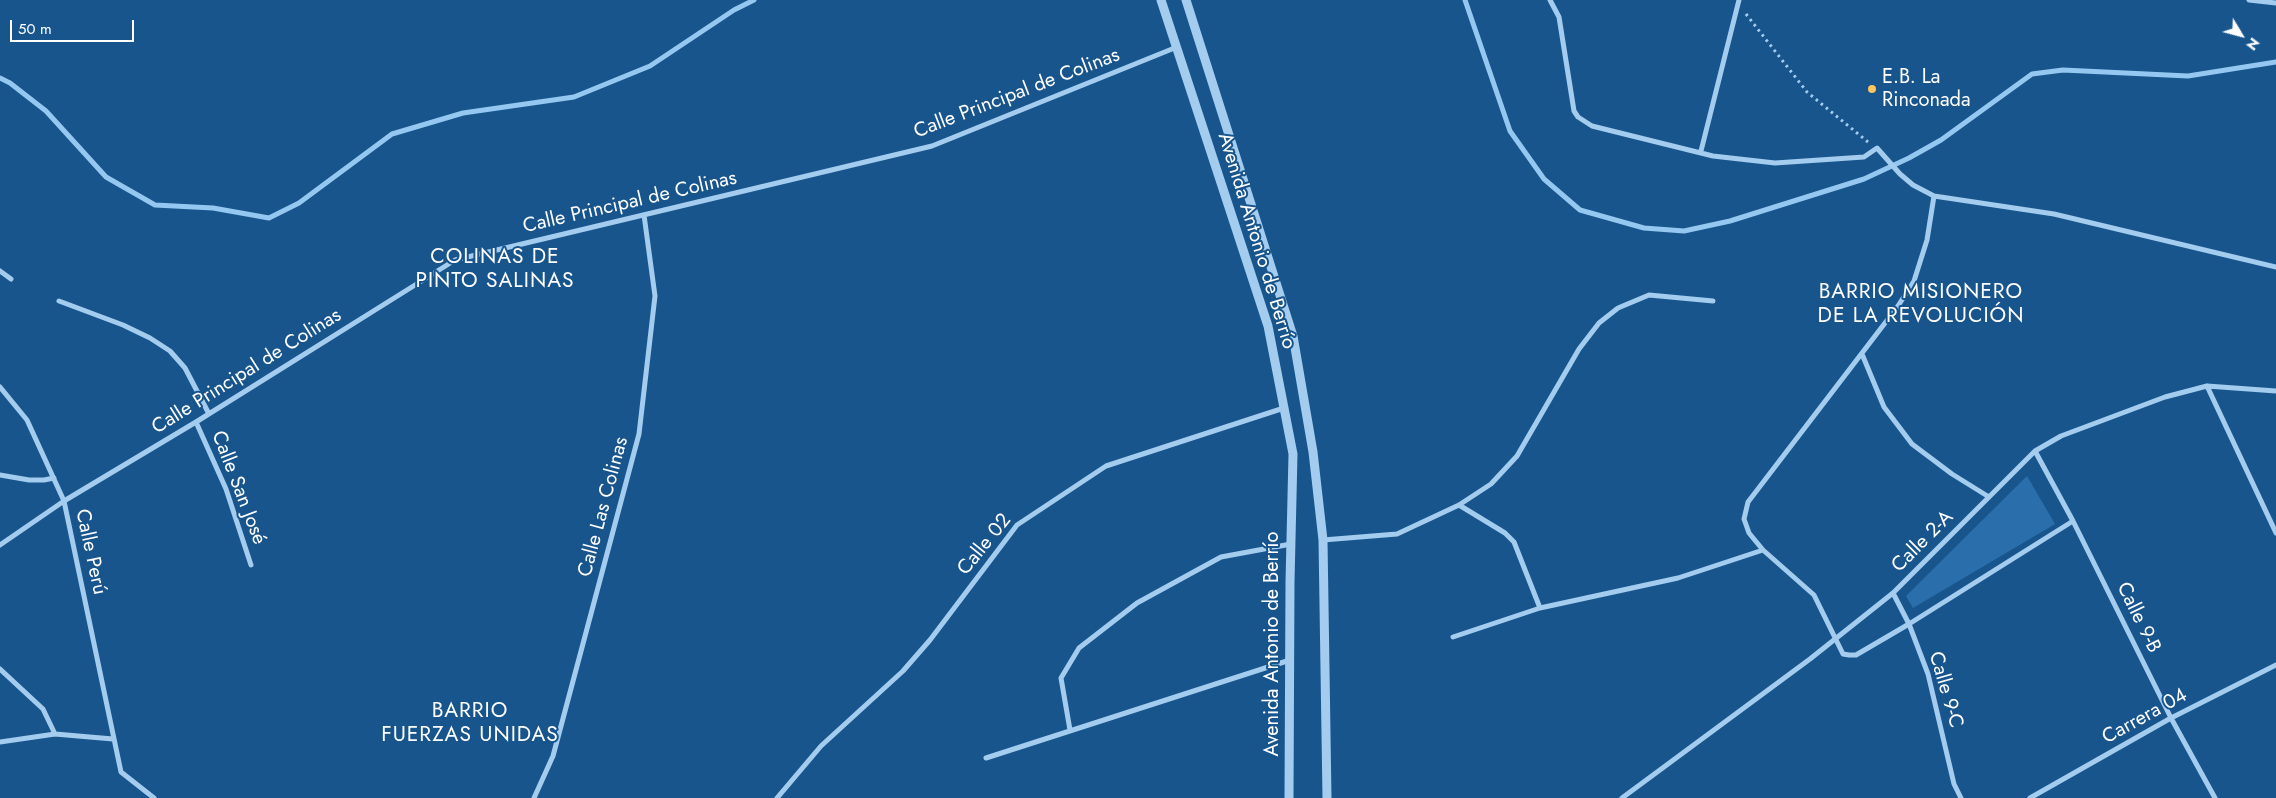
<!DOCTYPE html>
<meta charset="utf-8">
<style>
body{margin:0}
#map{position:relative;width:2276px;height:798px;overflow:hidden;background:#18558d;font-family:Jost,sans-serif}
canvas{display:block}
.north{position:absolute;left:2216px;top:10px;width:50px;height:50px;-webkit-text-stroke:4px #18558d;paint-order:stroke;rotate:127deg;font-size:14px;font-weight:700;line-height:20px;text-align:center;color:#fff}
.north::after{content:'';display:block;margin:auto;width:18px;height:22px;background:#fff;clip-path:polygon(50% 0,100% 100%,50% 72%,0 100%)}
.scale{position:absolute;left:10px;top:20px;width:124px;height:22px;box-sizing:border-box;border:2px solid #fff;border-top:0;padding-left:6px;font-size:15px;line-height:18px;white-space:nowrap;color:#fff;-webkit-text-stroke:4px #18558d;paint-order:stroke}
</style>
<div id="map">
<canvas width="2276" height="798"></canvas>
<div class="north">N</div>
<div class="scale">50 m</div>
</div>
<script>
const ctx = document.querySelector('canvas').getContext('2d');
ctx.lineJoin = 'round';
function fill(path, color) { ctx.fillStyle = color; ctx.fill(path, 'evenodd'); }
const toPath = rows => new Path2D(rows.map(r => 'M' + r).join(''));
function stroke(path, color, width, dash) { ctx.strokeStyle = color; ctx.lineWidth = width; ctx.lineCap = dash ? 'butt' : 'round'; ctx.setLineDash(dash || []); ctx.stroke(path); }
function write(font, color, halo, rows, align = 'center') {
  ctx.font = font + ' Jost,sans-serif'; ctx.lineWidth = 4; ctx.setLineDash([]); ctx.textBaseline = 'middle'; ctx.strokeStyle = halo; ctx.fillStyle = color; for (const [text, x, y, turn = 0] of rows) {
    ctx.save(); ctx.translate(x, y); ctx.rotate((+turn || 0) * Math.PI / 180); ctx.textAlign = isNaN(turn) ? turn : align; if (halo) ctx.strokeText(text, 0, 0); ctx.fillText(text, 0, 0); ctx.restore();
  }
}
const green = toPath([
 [2027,476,2055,524,1913,608,1906,596]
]);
const stream = toPath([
 [1465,0,1510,131,1544,179,1580,210,1644,228,1684,231,1730,221,1864,179,1909,158,1941,140,2032,74,2063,70,2188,76,2276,62],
 [0,78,10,83,46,111,106,177,155,205,213,208,269,218,299,203,392,134,463,113,574,97,650,66,734,10,754,0]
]);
const path = toPath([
 [1746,14,1807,92,1868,142]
]);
const minor = toPath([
 [1550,0,1559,17,1574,111,1578,117,1592,126,1713,156,1775,163,1864,157,1877,148,1900,174,1913,185,1934,196,2054,214,2276,267],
 [2249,0,2276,3],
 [1701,151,1739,0],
 [1934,196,1927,240,1914,281,1898,306,1748,502,1744,519,1749,533,1763,550,1814,595,1843,654,1849,655,1856,655,1909,624,2073,521],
 [0,271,11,279],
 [59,301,123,325,150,338,170,351,185,368,209,414],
 [1862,354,1884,407,1912,444,1952,474,1989,497],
 [2207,386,2276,533],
 [0,387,27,420,64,501,121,772,154,798],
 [196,422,226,489,251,565],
 [2035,451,2073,521,2171,718,2215,798],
 [0,475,29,480,44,480,54,478],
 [1459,505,1505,533,1514,542,1540,608],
 [1323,540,1397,534,1459,505,1491,484,1517,456,1579,349,1599,323,1618,308,1649,295,1713,301],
 [0,545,64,501,196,422,455,260,932,146,1177,47],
 [1893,593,1909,624,1928,674,1954,784,1961,798],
 [1453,637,1540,608,1678,578,1763,550],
 [0,669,43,709,55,734],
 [1070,730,1061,678,1079,648,1137,603,1221,557,1291,544],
 [0,742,55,734,113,739],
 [986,758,1290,660],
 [534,798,553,756,639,434,655,296,644,215],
 [777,798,821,746,903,671,930,640,1017,525,1106,466,1284,408],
 [1622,798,1810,659,1893,593,2035,451,2061,436,2165,397,2207,386,2276,391],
 [2030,798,2171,718,2276,665]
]);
const tertiary = toPath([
 [1161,0,1268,326,1293,454,1290,582,1289,798],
 [1186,0,1293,336,1313,452,1323,540,1327,798]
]);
const markers = [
 [1872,89,5,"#ffc460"]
];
const poiNames = [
 ["E.B. La",1882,78],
 ["Rinconada",1882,101]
];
const streetNames = [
 ["Calle Principal de Colinas",1017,94,-21],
 ["Calle Principal de Colinas",630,203,-13],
 ["Avenida Antonio de Berrío",1256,241,73],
 ["Calle Principal de Colinas",247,372,-32],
 ["Calle San José",238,488,69],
 ["Calle Las Colinas",604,507,-75],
 ["Calle 2-A",1923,542,-45],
 ["Calle 02",985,545,-51],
 ["Calle Perú",90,552,78],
 ["Calle 9-B",2138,618,64],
 ["Avenida Antonio de Berrío",1273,644,-90],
 ["Calle 9-C",1945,690,74],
 ["Carrera 04",2145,717,-29]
];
const neighbourhoodNames = [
 ["COLINAS DE",495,258],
 ["PINTO SALINAS",495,282],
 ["BARRIO MISIONERO",1921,293],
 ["DE LA REVOLUCIÓN",1921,317],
 ["BARRIO",470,712],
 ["FUERZAS UNIDAS",470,736]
];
fill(green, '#2a6fab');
stroke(stream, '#95c8f1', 5);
stroke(path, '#a3ccef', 3, [2.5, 4]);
stroke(minor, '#a3ccef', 5);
stroke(tertiary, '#a3ccef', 9);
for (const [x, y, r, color] of markers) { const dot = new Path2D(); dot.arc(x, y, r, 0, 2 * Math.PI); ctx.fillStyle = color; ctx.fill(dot); stroke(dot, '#18558d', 2); }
write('20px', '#fff', '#18558d', poiNames, 'left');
write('20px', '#fff', '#18558d', streetNames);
ctx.letterSpacing = '1px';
write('21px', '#fff', '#18558d', neighbourhoodNames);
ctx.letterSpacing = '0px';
</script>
